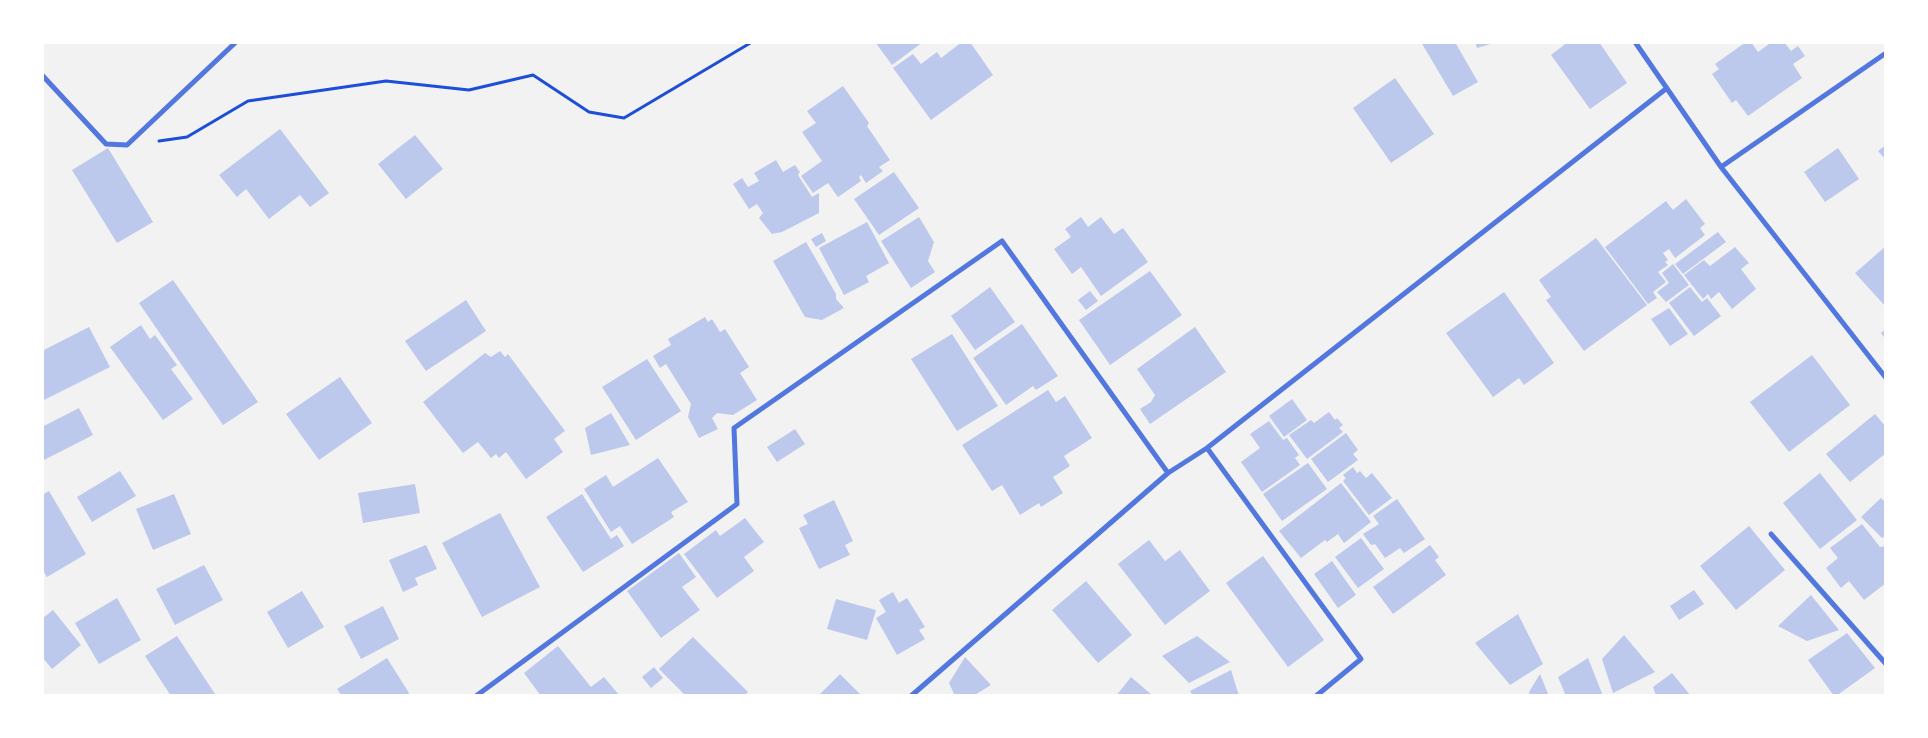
<!DOCTYPE html>
<style>
body{margin:0}
#map{position:relative;width:1928px;height:738px;overflow:hidden;background:#f2f2f2;font-family:"Crimson Pro",serif}
canvas{display:block}
.frame{position:absolute;inset:0;border:44px solid #fff;pointer-events:none}
</style>
<div id="map">
<canvas width="1928" height="738"></canvas>
<div class="frame"></div>
</div>
<script>
const ctx = document.querySelector('canvas').getContext('2d');
ctx.lineJoin = 'round';
function fill(path, color) { ctx.fillStyle = color; ctx.fill(path, 'evenodd'); }
const toPath = rows => new Path2D(rows.map(r => 'M' + r).join(''));
function stroke(path, color, width, dash) { ctx.strokeStyle = color; ctx.lineWidth = width; ctx.lineCap = dash ? 'butt' : 'round'; ctx.setLineDash(dash || []); ctx.stroke(path); }
const building = toPath([
 [875,42,923,42,892,65],
 [962,42,970,42,993,75,931,120,893,68,913,54,921,64,937,52,941,58],
 [1421,42,1455,42,1478,82,1453,96],
 [1475,42,1494,42,1494,43,1477,48],
 [1568,42,1599,42,1627,83,1590,109,1551,55],
 [1746,42,1751,42,1758,52,1772,42,1784,42,1791,51,1798,46,1805,56,1793,64,1802,78,1748,116,1736,100,1732,103,1712,74,1719,69,1715,64],
 [1395,78,1434,134,1391,163,1353,108],
 [843,86,869,123,867,126,890,160,879,167,883,171,866,183,861,175,859,177,861,181,838,197,828,183,813,193,801,176,822,161,802,132,816,123,807,111],
 [280,129,329,193,310,207,300,195,269,219,246,189,237,197,219,175],
 [415,135,443,169,406,199,378,164],
 [1886,145,1886,160,1878,151],
 [108,148,153,222,117,243,72,170],
 [1838,148,1859,179,1825,202,1804,172],
 [776,160,783,172,795,165,800,172,798,175,812,197,819,193,819,213,782,232,772,234,759,218,763,213,757,204,749,209,733,184,742,178,748,187,759,181,754,173],
 [894,172,919,208,879,235,854,199],
 [1686,199,1705,224,1700,228,1705,235,1675,258,1669,249,1663,253,1668,260,1665,262,1668,265,1658,272,1666,282,1653,292,1657,298,1648,304,1605,247,1666,201,1673,210],
 [919,217,934,242,928,261,935,272,911,288,881,241],
 [1081,217,1088,227,1101,217,1114,234,1123,228,1148,262,1101,296,1081,267,1072,274,1054,249,1071,237,1065,229],
 [867,222,889,263,866,276,869,282,844,295,819,248],
 [1718,232,1726,242,1683,274,1675,264],
 [822,233,826,241,816,247,811,239],
 [1596,238,1647,305,1584,351,1546,300,1551,297,1539,280],
 [806,242,836,294,836,299,844,308,822,320,805,317,773,261],
 [1886,246,1886,307,1855,273],
 [1735,247,1749,263,1741,269,1756,289,1732,309,1719,292,1711,299,1708,294,1703,299,1684,275,1704,260,1710,266],
 [1673,264,1689,285,1666,302,1657,292,1669,283,1662,273],
 [1150,271,1182,315,1110,365,1079,320],
 [173,280,258,402,223,425,139,303],
 [990,287,1015,322,975,350,951,316],
 [1690,287,1702,302,1707,298,1721,316,1694,336,1669,303],
 [1090,291,1098,301,1086,310,1078,300],
 [1504,292,1554,363,1524,385,1519,378,1493,397,1446,333],
 [466,300,486,331,426,371,405,341],
 [1669,308,1688,334,1670,346,1651,319],
 [705,317,708,322,712,319,720,332,725,329,749,367,740,373,757,400,733,415,717,413,712,418,718,429,699,438,688,417,691,404,666,364,660,368,653,356,671,345,668,339],
 [1022,324,1058,376,1036,390,1033,386,1006,405,973,358],
 [141,325,150,339,155,335,177,365,171,369,193,399,163,420,110,347],
 [89,327,110,367,42,401,42,351],
 [1195,327,1226,372,1150,424,1140,409,1151,402,1155,395,1137,369],
 [1886,329,1886,340,1881,333],
 [952,334,998,406,957,431,911,359],
 [500,351,505,357,508,354,565,431,554,439,563,452,526,479,506,452,499,458,496,454,491,458,478,442,463,453,423,402,485,353,491,357],
 [1812,355,1850,405,1789,452,1750,402],
 [647,359,681,411,636,440,602,387],
 [340,377,372,423,319,460,286,414],
 [1048,390,1056,402,1065,396,1092,438,1064,456,1070,466,1053,477,1063,493,1041,507,1039,503,1020,515,1002,485,992,491,962,445],
 [1292,399,1307,420,1284,437,1269,416],
 [79,408,93,435,42,461,42,427],
 [1329,412,1335,420,1337,418,1343,425,1339,428,1343,432,1307,459,1289,435,1311,420,1314,423],
 [611,413,630,445,591,455,585,428],
 [1875,414,1886,427,1886,453,1850,482,1826,454],
 [1269,421,1283,440,1287,438,1299,455,1295,458,1300,465,1262,492,1241,462,1260,448,1250,434],
 [795,429,805,444,777,462,767,447],
 [1346,433,1358,450,1353,454,1358,460,1328,482,1311,459],
 [658,458,688,502,671,512,674,517,632,544,620,526,611,532,584,489,606,475,613,487],
 [1308,463,1327,489,1282,521,1263,494],
 [1353,467,1357,473,1360,471,1366,478,1372,473,1392,498,1369,515,1343,481,1346,478,1343,475],
 [120,471,136,496,92,522,77,497],
 [1820,473,1857,520,1820,549,1783,503],
 [1341,483,1371,522,1344,543,1338,534,1327,542,1325,540,1301,558,1279,531],
 [415,484,420,513,363,523,358,493],
 [49,491,86,554,47,577,42,569,42,495],
 [174,494,191,534,153,550,136,509],
 [582,494,611,539,617,535,624,546,583,572,546,517],
 [1881,498,1886,503,1886,535,1882,538,1861,517],
 [1397,499,1425,539,1404,553,1400,548,1385,558,1375,544,1371,545,1363,534,1379,524,1373,516],
 [834,500,853,541,845,545,850,555,819,569,799,528,808,524,803,515],
 [500,513,540,587,482,617,442,543],
 [745,518,764,542,744,557,754,571,717,598,684,554,716,530,720,536],
 [1862,524,1880,547,1886,546,1886,583,1864,600,1849,581,1841,588,1826,568,1838,558,1830,548],
 [1749,526,1785,570,1736,610,1700,566],
 [1361,538,1384,569,1358,588,1335,557],
 [1149,540,1165,561,1180,550,1210,591,1165,625,1118,564],
 [426,545,437,569,415,578,418,585,403,592,389,560],
 [1430,545,1439,557,1435,560,1446,575,1393,614,1373,587],
 [679,553,696,577,682,587,700,610,661,638,627,591],
 [1263,556,1324,640,1288,667,1226,583],
 [1332,561,1356,595,1338,608,1314,574],
 [204,565,223,600,175,625,156,589],
 [1086,581,1132,635,1098,663,1052,610],
 [1694,590,1704,604,1679,620,1670,606],
 [302,591,324,627,288,648,267,612],
 [893,592,899,603,907,598,925,627,919,630,925,639,897,655,876,618,886,612,879,600],
 [1811,595,1839,630,1807,641,1778,626],
 [117,598,141,640,99,664,75,623],
 [836,599,876,610,867,640,827,629],
 [383,606,399,639,361,659,344,626],
 [53,610,81,645,52,669,42,657,42,619],
 [1518,614,1543,664,1510,685,1475,643],
 [1847,633,1875,668,1836,696,1834,696,1808,660],
 [1624,635,1655,672,1613,693,1602,659],
 [177,636,215,694,212,696,171,696,145,656],
 [1197,636,1230,662,1189,683,1162,656],
 [693,637,748,692,744,696,686,696,659,669],
 [558,646,591,687,604,677,619,695,541,696,524,673],
 [965,657,991,685,973,696,955,696,949,683],
 [387,658,409,693,406,696,342,696,337,689],
 [1588,658,1603,696,1566,696,1558,677],
 [654,667,663,678,651,688,642,677],
 [1231,670,1239,696,1193,696,1190,691],
 [1672,673,1691,696,1656,696,1653,687],
 [840,674,862,696,818,696],
 [1540,674,1549,696,1530,696,1529,692],
 [1131,677,1152,695,1116,696]
]);
const path = toPath([
 [159,141,187,137,248,101,386,81,469,90,533,75,589,112,624,118,752,42]
]);
const minor = toPath([
 [1635,42,1721,167,1886,378],
 [42,75,106,144,127,145,236,42],
 [1721,167,1886,53],
 [1207,448,1361,659,1316,696],
 [1771,534,1886,664],
 [476,696,737,504,734,428,1002,241,1168,473],
 [911,696,1168,473,1207,448,1667,88]
]);
fill(building, '#bdc9ec');
stroke(path, '#1d4ed8', 3);
stroke(minor, '#5277de', 5);
</script>
